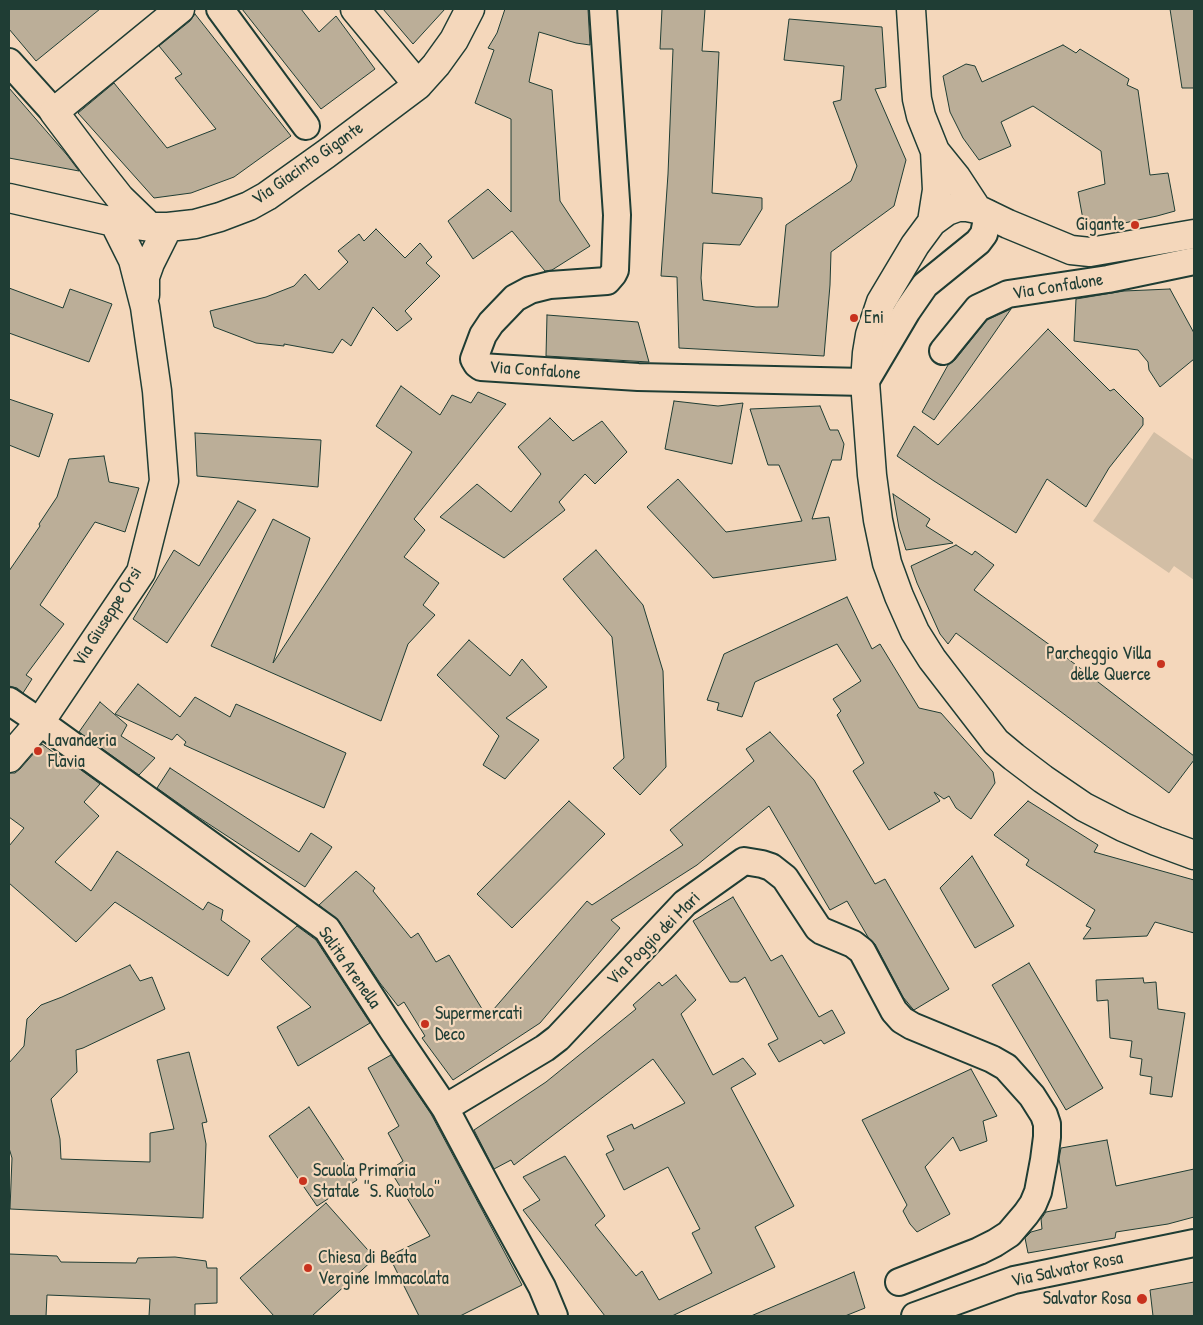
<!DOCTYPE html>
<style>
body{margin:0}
#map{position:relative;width:1203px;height:1325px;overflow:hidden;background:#f4d7bb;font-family:"Patrick Hand",sans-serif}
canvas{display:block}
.frame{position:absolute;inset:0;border:10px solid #1f3d34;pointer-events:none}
</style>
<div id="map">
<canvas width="1203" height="1325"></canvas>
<div class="frame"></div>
</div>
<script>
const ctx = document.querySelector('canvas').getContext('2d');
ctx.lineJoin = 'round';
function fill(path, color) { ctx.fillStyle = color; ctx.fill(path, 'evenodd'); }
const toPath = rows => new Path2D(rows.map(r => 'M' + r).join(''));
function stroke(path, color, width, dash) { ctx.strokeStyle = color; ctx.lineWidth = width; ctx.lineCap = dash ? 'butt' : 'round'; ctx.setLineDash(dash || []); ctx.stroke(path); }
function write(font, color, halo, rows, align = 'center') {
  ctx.font = font + ' "Patrick Hand",sans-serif'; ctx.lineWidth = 4.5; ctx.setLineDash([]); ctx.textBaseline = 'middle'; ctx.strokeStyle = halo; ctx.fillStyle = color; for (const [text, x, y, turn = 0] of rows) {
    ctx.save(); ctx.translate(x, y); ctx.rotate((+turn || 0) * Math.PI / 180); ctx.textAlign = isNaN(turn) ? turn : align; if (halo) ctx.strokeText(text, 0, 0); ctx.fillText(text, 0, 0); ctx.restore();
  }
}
const green = toPath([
 [1154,432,1194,460,1194,580,1174,566,1169,573,1093,521]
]);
const building = toPath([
 [9,9,100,9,36,61,9,29,9,9],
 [242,9,301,9,319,32,336,16,375,69,321,109,242,9],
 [383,9,445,9,413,44,383,9],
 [505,9,588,9,590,45,576,43,539,32,529,82,552,90,560,201,590,246,552,270,545,271,512,231,473,259,448,221,488,189,511,212,511,119,475,103,494,50,488,48,497,33,505,9],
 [662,9,705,9,702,51,719,52,712,193,762,198,762,209,740,245,703,243,701,278,703,300,756,307,778,307,786,225,851,181,857,166,833,102,841,100,844,66,784,60,789,19,882,27,886,87,875,89,906,160,894,206,831,252,830,285,824,356,679,348,677,277,661,276,668,174,673,49,660,49,662,9],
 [1170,9,1194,9,1194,88,1182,88,1170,9],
 [195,14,291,136,234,177,191,193,154,198,78,113,114,83,167,148,216,129,175,78,182,74,159,46,190,21,195,14],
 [1063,45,1076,53,1080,49,1129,79,1127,85,1138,90,1150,175,1168,173,1175,211,1157,216,1115,225,1084,225,1078,192,1105,184,1101,151,1033,106,1001,122,1011,146,979,160,963,138,950,112,943,76,966,64,975,66,982,82,1063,45],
 [9,88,67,155,79,171,9,158,9,88],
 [376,229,405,258,420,243,432,257,426,263,440,276,405,311,412,319,397,331,373,307,351,346,342,339,333,353,284,344,284,346,256,343,214,327,210,311,266,297,294,286,305,274,319,290,348,262,338,251,359,234,364,241,376,229],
 [9,288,63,308,70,289,112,304,89,362,9,333,9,288],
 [1170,289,1194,333,1194,359,1160,387,1149,370,1148,362,1138,350,1074,341,1076,299,1124,291,1170,289],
 [1011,309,934,420,922,412,948,365,955,360,987,320,1011,309],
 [547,315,638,322,649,362,546,356,547,315],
 [1048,329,1110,391,1114,389,1143,418,1143,425,1109,468,1086,507,1047,479,1016,533,934,481,897,456,914,426,938,445,1048,329],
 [401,386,440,415,452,395,471,403,478,392,506,404,414,519,425,530,404,557,439,583,423,605,435,615,408,644,381,721,211,646,273,519,310,538,273,663,412,452,376,426,401,386],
 [9,399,53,414,39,457,9,445,9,399],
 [674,401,718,406,743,403,732,464,665,449,674,401],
 [820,406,830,430,838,430,844,444,841,460,832,460,812,519,829,517,836,560,713,578,647,507,678,479,726,532,802,521,779,465,768,465,750,409,820,406],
 [550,418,573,441,602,421,627,452,595,484,585,474,559,502,565,510,504,558,440,517,477,484,511,512,541,474,518,447,550,418],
 [195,433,321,440,318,487,197,476,195,433],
 [104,456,109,482,139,488,125,532,95,522,40,605,64,624,26,675,32,679,23,693,17,688,9,686,9,571,40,526,39,524,57,497,69,459,104,456],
 [893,494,930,519,926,526,953,543,906,550,899,528,893,494],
 [238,501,256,510,167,643,133,619,174,550,199,566,238,501],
 [956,545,972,555,975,551,994,565,974,590,1054,648,1194,756,1194,760,1169,793,956,633,948,644,940,634,917,583,911,566,956,545],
 [596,550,643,605,663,671,666,767,640,795,613,768,624,758,612,637,563,579,596,550],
 [847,597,872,649,880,644,919,708,941,713,993,772,995,783,971,819,956,808,949,796,944,799,934,792,940,801,889,830,853,771,864,763,837,715,841,711,833,699,861,681,837,644,755,682,742,717,717,710,719,703,707,700,724,654,847,597],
 [469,640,510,676,522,659,547,687,506,718,539,740,505,779,483,765,499,736,437,675,469,640],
 [138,684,180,717,195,697,230,717,236,704,346,753,324,808,184,745,186,742,177,734,172,740,115,714,138,684],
 [100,702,127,725,121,736,155,758,139,775,79,732,100,702],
 [770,732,814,780,875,884,885,879,949,989,914,1010,912,1008,903,997,875,944,868,937,847,901,830,910,769,806,697,865,611,920,620,928,540,1023,453,1080,422,1038,425,1036,404,1002,398,1006,380,983,339,921,319,905,356,871,375,888,373,891,411,938,418,933,436,962,449,955,487,1017,587,901,592,905,683,845,670,830,754,761,746,749,770,732],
 [42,744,61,758,62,756,100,784,84,802,99,816,55,862,91,891,117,851,203,910,208,902,223,910,221,920,250,941,228,976,115,902,76,942,9,883,9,846,24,828,9,817,9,773,15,773,20,769,42,744],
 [170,768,299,852,311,833,332,847,305,887,195,815,157,788,170,768],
 [569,801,605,834,512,928,477,894,569,801],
 [1028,801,1098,845,1094,852,1194,880,1194,933,1155,922,1147,936,1083,939,1091,928,1086,926,1095,910,1026,865,1029,860,994,835,1028,801],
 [972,856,1014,926,975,948,940,888,972,856],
 [733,897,771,961,782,955,819,1017,832,1010,845,1033,824,1044,821,1040,779,1062,768,1044,778,1039,745,977,738,982,730,982,693,921,733,897],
 [297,926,316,940,370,1023,298,1066,277,1027,311,1007,261,959,297,926],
 [1029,963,1103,1088,1066,1110,992,985,1029,963],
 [130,965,140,981,152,977,165,1009,83,1048,76,1050,77,1072,51,1099,60,1139,61,1159,150,1162,150,1133,174,1129,157,1060,189,1052,207,1122,202,1123,206,1144,203,1218,10,1209,12,1158,9,1148,9,1063,24,1046,27,1019,41,1005,62,997,130,965],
 [676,975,696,1000,681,1014,713,1075,743,1058,756,1074,731,1088,794,1206,755,1227,775,1267,672,1316,605,1316,523,1210,540,1200,523,1177,565,1156,605,1216,595,1225,636,1276,642,1271,659,1300,712,1273,692,1233,700,1229,668,1167,624,1190,606,1154,614,1150,607,1136,632,1124,634,1129,685,1103,653,1059,514,1165,511,1160,494,1169,474,1130,546,1082,636,1009,633,1005,659,982,662,986,676,975],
 [1143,978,1144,983,1156,982,1158,1009,1185,1013,1172,1097,1150,1094,1152,1077,1140,1075,1142,1059,1130,1057,1132,1041,1110,1038,1108,1000,1097,1001,1096,980,1143,978],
 [391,1055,431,1114,522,1285,460,1316,419,1316,389,1256,430,1236,390,1170,403,1161,388,1133,399,1126,368,1068,391,1055],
 [971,1069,997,1116,983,1121,987,1141,960,1151,953,1137,925,1167,950,1214,917,1232,910,1224,903,1211,907,1205,862,1120,971,1069],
 [309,1107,357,1180,317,1206,269,1136,309,1107],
 [1107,1140,1116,1186,1194,1169,1194,1217,1168,1224,1116,1232,1115,1238,1028,1253,1025,1238,1031,1232,1042,1229,1041,1219,1046,1212,1067,1208,1059,1159,1061,1148,1107,1140],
 [326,1203,375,1258,312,1316,274,1316,240,1278,326,1203],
 [9,1254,57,1256,61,1262,136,1263,138,1258,175,1257,206,1261,207,1268,217,1268,217,1303,195,1304,195,1316,149,1316,150,1299,47,1295,46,1316,9,1316,9,1254],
 [854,1272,865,1308,845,1316,751,1316,854,1272],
 [1194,1282,1194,1316,1153,1316,1150,1290,1194,1282]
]);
const minor = toPath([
 [220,9,306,126],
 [603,9,617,215,615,270,613,274,607,281,550,285,530,290,515,298,491,323,483,335,474,359,477,364,481,367,638,377,865,382,907,311,925,285,978,242,984,234,988,214],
 [9,62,54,112],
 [943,351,978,308,1008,294,1108,279,1194,261],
 [9,701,40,722,327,929,393,1031,445,1108,493,1198,542,1287,554,1316],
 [445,1108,545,1048,558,1038,685,903,744,861,762,864,771,867,785,878,818,928,822,931,853,944,862,951,894,1011,902,1020,912,1026,992,1059,1006,1067,1032,1096,1044,1115,1047,1124,1047,1137,1044,1160,1038,1192,1033,1204,1026,1214,1009,1234,995,1243,979,1251,899,1282],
 [915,1316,1014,1280,1194,1243]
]);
const major = toPath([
 [355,9,418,85],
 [911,9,916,87,917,99,921,116,935,151,937,190,932,222],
 [935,151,956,177,977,209],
 [9,198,114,222,150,227,168,227,195,224,220,217,249,206,267,196,326,154,418,85,436,65,454,40,470,9],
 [150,227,120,198,94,165,54,112,180,9],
 [1194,234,1090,252,1071,250,1008,224,977,209,967,207,958,207,947,211,932,222,915,245,881,302,870,335,867,353,865,382,872,475,878,520,887,563,899,596,915,632,932,659,996,742,1014,757,1043,779,1084,807,1123,827,1156,841,1194,855],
 [145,295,145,277,150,263,168,227],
 [9,758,40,722,141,572,164,481,157,391,145,307,133,260,114,222]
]);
const markers = [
 [1135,225,5,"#c8321e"],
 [854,318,5,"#c8321e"],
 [1161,664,5,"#c8321e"],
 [38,751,5,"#c8321e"],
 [425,1024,5,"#c8321e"],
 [303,1181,5,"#c8321e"],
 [308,1268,5,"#c8321e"],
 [1142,1299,6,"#c8321e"]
];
const streetNames = [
 ["Via Giacinto Gigante",308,164,-35],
 ["Via Confalone",1058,287,-9],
 ["Via Confalone",535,371,4],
 ["Via Giuseppe Orsi",108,617,-58],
 ["Via Poggio dei Mari",654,939,-45],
 ["Salita Arenella",349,968,55],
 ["Via Salvator Rosa",1067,1270,-12]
];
const poiNames = [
 ["Gigante",1125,225,"right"],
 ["Eni",864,318],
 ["Parcheggio Villa",1151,654,"right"],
 ["delle Querce",1151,675,"right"],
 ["Lavanderia",48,741],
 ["Flavia",48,762],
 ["Supermercati",435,1014],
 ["Deco",435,1035],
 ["Scuola Primaria",313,1171],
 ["Statale ''S. Ruotolo''",313,1192],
 ["Chiesa di Beata",318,1258],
 ["Vergine Immacolata",318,1279],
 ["Salvator Rosa",1131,1299,"right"]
];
fill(green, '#d2bea5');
fill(building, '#bbae98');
stroke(building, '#1f3d34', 1);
stroke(minor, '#1f3d34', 30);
stroke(major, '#1f3d34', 31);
stroke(minor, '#f4d7bb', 26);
stroke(major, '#f4d7bb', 28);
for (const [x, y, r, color] of markers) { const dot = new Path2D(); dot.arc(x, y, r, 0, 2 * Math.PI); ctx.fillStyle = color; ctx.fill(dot); stroke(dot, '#f4d7bb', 2); }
write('18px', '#1f3d34', '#f4d7bb', streetNames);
write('18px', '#1f3d34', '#f4d7bb', poiNames, 'left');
</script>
